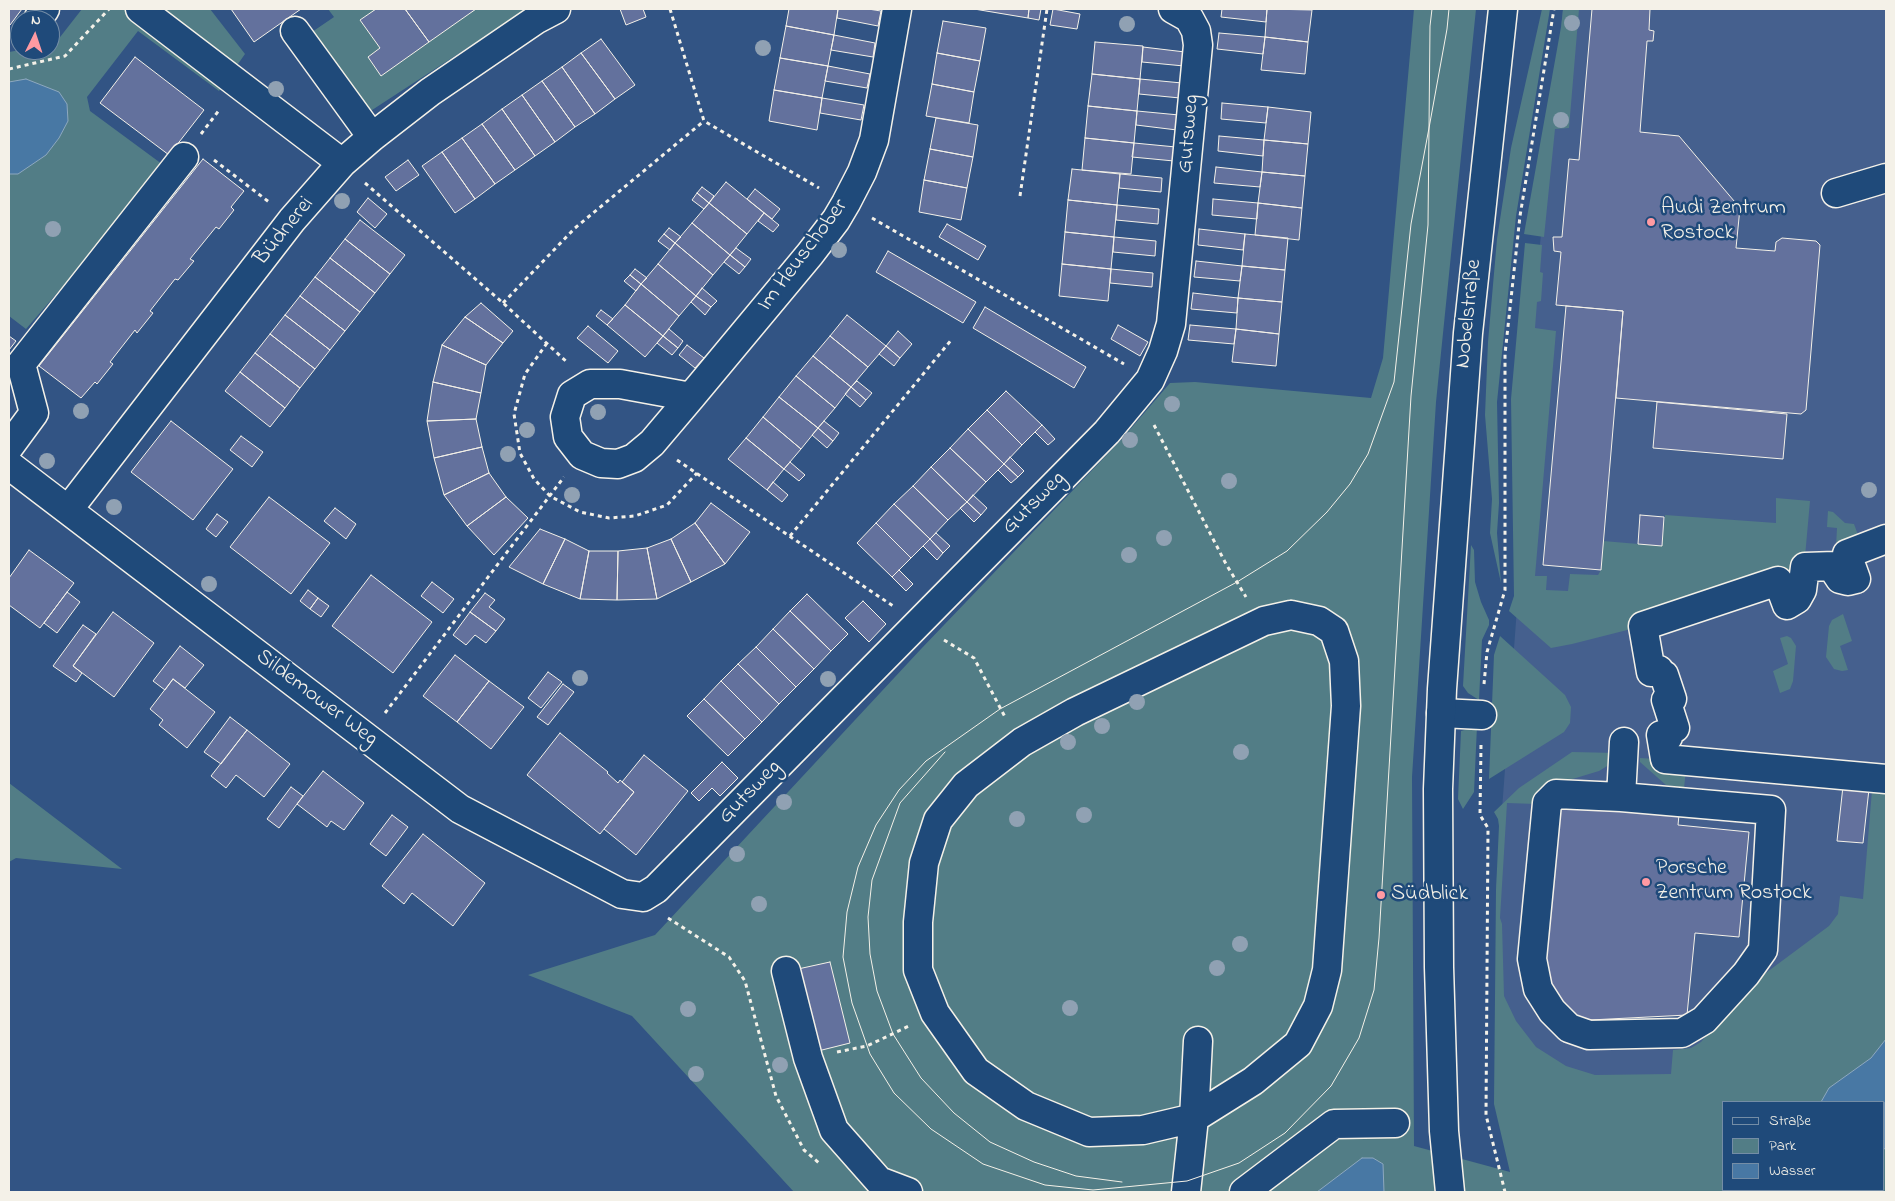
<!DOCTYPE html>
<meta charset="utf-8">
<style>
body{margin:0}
#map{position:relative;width:1895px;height:1201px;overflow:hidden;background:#325484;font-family:"Indie Flower",sans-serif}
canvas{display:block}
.frame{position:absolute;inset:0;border:10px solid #f4f1e8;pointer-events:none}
.legend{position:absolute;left:1722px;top:1101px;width:162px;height:90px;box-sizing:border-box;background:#1f4a7a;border:1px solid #748da6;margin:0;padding:6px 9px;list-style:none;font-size:15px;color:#f4f1e8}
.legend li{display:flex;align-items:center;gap:10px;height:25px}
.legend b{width:25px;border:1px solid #748da6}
.north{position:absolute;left:10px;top:10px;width:50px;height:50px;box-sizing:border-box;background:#1f4a7a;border:1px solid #748da6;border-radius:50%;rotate:4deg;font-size:14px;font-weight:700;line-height:20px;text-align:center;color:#f4f1e8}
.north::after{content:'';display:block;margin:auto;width:18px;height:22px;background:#ff9aa2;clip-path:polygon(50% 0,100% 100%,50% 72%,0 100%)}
</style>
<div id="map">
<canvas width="1895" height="1201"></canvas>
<div class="frame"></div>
<ul class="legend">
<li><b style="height:6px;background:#1f4a7a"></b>Straße</li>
<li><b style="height:14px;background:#527d86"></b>Park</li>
<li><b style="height:14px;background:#4878a4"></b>Wasser</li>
</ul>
<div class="north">N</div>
</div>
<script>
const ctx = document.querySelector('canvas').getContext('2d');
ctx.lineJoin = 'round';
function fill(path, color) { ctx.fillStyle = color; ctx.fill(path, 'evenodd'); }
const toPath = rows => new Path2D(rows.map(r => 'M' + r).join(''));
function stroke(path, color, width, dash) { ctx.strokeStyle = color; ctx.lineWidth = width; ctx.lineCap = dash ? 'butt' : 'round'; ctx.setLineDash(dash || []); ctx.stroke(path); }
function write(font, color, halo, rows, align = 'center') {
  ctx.font = font + ' "Indie Flower",sans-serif'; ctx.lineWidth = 5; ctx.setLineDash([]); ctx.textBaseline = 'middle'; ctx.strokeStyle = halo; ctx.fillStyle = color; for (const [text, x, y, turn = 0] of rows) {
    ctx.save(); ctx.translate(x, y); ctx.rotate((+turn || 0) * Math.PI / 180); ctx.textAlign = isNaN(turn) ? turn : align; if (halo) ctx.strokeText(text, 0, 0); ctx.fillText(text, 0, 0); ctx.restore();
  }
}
const built = toPath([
 [1563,9,1886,9,1886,902,1709,1073,1520,1175,1494,1099,1497,1047,1496,890,1517,608,1524,408]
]);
const green = toPath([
 [82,9,210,9,245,54,219,91,138,31,87,97,90,111,166,167,26,329,9,316,9,52,20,50,50,50,50,43,57,41],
 [328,9,527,9,369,112,312,32,334,17],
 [1414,9,1476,9,1436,402,1412,777,1414,1146,1510,1172,1494,1104,1496,890,1499,826,1498,819,1494,812,1519,788,1572,752,1617,753,1617,760,1599,771,1546,787,1536,804,1507,803,1500,918,1502,924,1504,996,1516,1021,1536,1047,1566,1066,1595,1075,1671,1074,1673,1050,1691,1048,1701,1042,1755,981,1829,926,1838,914,1840,896,1863,899,1873,778,1886,779,1886,1192,794,1192,632,1016,528,975,655,935,921,649,1121,440,1170,383,1195,382,1371,398,1383,358],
 [1724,1102,1884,1102,1884,1190,1724,1190],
 [1542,9,1550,9,1516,216,1497,402,1499,503,1497,533,1501,583,1490,533,1492,499,1485,415,1488,342,1497,239,1511,148],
 [1563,9,1579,9,1569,128,1555,129,1544,237,1524,234,1561,27],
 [1525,243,1542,245,1540,272,1543,273,1541,301,1537,302,1535,328,1556,331,1535,576,1547,576,1546,590,1568,591,1570,574,1598,575,1601,570,1603,541,1662,546,1665,515,1776,523,1776,498,1810,501,1802,590,1778,581,1643,626,1572,644,1551,648,1509,611,1514,596,1511,399],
 [1828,511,1833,512,1845,523,1854,524,1858,535,1867,538,1835,566,1837,528,1827,527],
 [1471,545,1474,550,1475,582,1481,602,1489,620,1489,625,1482,640,1479,700,1468,693,1463,686],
 [1843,614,1852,641,1840,646,1848,670,1842,671,1834,669,1826,657,1829,626,1832,620],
 [1500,636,1565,695,1571,707,1570,723,1564,732,1489,779,1494,655],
 [1787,636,1791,638,1796,646,1793,681,1790,689,1780,693,1773,671,1788,664,1780,638],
 [1477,726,1474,792,1463,809,1458,799,1461,731],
 [1640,758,1687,761,1684,788,1666,785,1640,762],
 [9,783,122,869,16,858,9,862]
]);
const water = toPath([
 [26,79,59,92,67,104,68,121,59,138,46,155,18,174,9,174,9,82,26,79],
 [1886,1039,1886,1148,1884,1149,1884,1102,1821,1102,1829,1088,1871,1058,1886,1039],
 [1362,1158,1373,1158,1383,1164,1384,1192,1317,1192,1362,1158]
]);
const building = toPath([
 [9,9,22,9,10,25,9,24,9,9],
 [231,9,301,9,254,42,231,9],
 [376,9,405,9,429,42,381,76,368,57,380,48,360,20,376,9],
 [405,9,476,9,429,42,405,9],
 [620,9,643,9,646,17,626,25,620,9],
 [789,9,838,9,834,35,786,26,789,9],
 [838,9,868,9,881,11,878,26,837,18,838,9],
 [974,9,1029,9,1028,18,974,9],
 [1029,9,1041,9,1039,20,1028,18,1029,9],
 [1053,9,1080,14,1077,29,1050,25,1053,9],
 [1222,9,1267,9,1266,22,1221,17,1222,9],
 [1267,9,1312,10,1308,42,1265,37,1267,9],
 [1592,9,1650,9,1649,30,1654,31,1653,41,1647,41,1640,132,1679,136,1740,208,1736,248,1775,251,1776,242,1782,238,1816,241,1820,245,1806,410,1801,414,1616,398,1623,311,1556,305,1561,252,1554,251,1553,237,1562,237,1569,159,1579,160,1592,9],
 [943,21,986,28,980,61,937,53,943,21],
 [786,26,834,35,828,66,780,58,786,26],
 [1219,33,1265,37,1263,54,1217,49,1219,33],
 [834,35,875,43,873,57,831,50,834,35],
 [1265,37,1308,42,1305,74,1261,70,1265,37],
 [601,39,635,85,615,99,581,53,601,39],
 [1095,42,1143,46,1140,79,1092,74,1095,42],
 [1143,47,1185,52,1184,66,1142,62,1143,47],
 [581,53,615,99,595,114,562,67,581,53],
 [937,53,980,61,974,92,932,84,937,53],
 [135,57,204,110,169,155,100,103,135,57],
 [780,58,828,66,822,98,774,90,780,58],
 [828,66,870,74,867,88,825,81,828,66],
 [562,67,595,114,575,127,542,81,562,67],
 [1092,74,1140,79,1137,111,1088,106,1092,74],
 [1140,79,1182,83,1180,98,1139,94,1140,79],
 [542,81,575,127,555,142,522,95,542,81],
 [932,84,974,92,969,123,926,116,932,84],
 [774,90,822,98,817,130,769,121,774,90],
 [522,95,555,142,535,156,502,109,522,95],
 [822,98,864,105,861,120,820,113,822,98],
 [1222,103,1268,107,1266,123,1221,119,1222,103],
 [1088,106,1137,111,1134,143,1085,138,1088,106],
 [1268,107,1311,112,1308,144,1264,140,1268,107],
 [502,109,535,156,515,170,482,124,502,109],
 [1137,111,1179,115,1177,130,1136,125,1137,111],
 [936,118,978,125,973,157,930,149,936,118],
 [482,124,515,170,495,184,462,138,482,124],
 [1219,136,1264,140,1263,156,1218,151,1219,136],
 [462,138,495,184,475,199,442,152,462,138],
 [1085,138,1134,143,1131,174,1082,170,1085,138],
 [1264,140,1308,144,1305,176,1262,172,1264,140],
 [1134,143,1176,147,1174,161,1132,157,1134,143],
 [930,149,973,157,967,188,924,180,930,149],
 [442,152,475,199,455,213,422,166,442,152],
 [203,159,244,191,231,207,234,210,219,229,216,227,190,259,194,261,178,280,175,279,150,311,153,313,137,333,135,330,110,362,113,364,97,384,95,382,81,398,39,366,203,159],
 [408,160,419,175,396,191,385,177,408,160],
 [1216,167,1262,172,1260,187,1214,183,1216,167],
 [1072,169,1120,174,1117,205,1068,200,1072,169],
 [1262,172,1305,176,1302,208,1258,203,1262,172],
 [1120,174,1162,178,1161,192,1119,188,1120,174],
 [924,180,967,188,961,220,919,212,924,180],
 [726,182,764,213,747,234,709,203,726,182],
 [702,187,714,196,709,203,697,193,702,187],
 [755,189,780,209,772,219,747,199,755,189],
 [697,193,709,203,704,209,692,200,697,193],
 [368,198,387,214,375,228,357,212,368,198],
 [1213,199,1258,203,1257,219,1212,215,1213,199],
 [1068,200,1117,205,1114,237,1065,232,1068,200],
 [709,203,747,234,730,255,692,223,709,203],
 [1258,203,1302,208,1299,240,1255,235,1258,203],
 [1117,205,1159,209,1158,224,1116,220,1117,205],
 [764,213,779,225,773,232,758,221,764,213],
 [360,220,405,255,390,274,345,239,360,220],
 [692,223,730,255,713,275,675,243,692,223],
 [947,224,986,246,978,260,939,237,947,224],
 [669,228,681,237,675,243,664,234,669,228],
 [1199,229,1245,234,1243,250,1198,245,1199,229],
 [1065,232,1114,237,1111,269,1062,264,1065,232],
 [664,234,675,243,670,250,658,241,664,234],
 [1245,234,1288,238,1285,270,1242,266,1245,234],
 [1114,237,1156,241,1155,256,1113,252,1114,237],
 [345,239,390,274,375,293,330,258,345,239],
 [675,243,713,275,696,296,658,264,675,243],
 [736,248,751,259,745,267,730,255,736,248],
 [888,251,976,302,963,323,876,272,888,251],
 [730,255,745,267,739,274,724,262,730,255],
 [330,258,375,293,360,312,315,277,330,258],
 [1196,261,1242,266,1240,281,1194,277,1196,261],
 [658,264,696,296,679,316,641,284,658,264],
 [1062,264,1111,269,1108,301,1059,296,1062,264],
 [1242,266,1285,270,1282,302,1238,298,1242,266],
 [635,269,647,278,641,284,630,275,635,269],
 [1111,269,1153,273,1152,287,1110,283,1111,269],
 [630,275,641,284,636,291,624,281,630,275],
 [315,277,360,312,345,331,300,296,315,277],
 [641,284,679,316,663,336,625,305,641,284],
 [702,288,717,301,711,307,696,296,702,288],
 [1193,293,1238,298,1237,313,1191,309,1193,293],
 [300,296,345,331,330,350,285,315,300,296],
 [696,296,711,307,705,315,691,302,696,296],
 [1238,298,1282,302,1279,334,1236,329,1238,298],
 [481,303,513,331,503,343,465,317,481,303],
 [625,305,663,336,645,357,607,325,625,305],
 [1566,306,1623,311,1601,570,1543,565,1566,306],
 [985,307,1086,367,1074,388,973,328,985,307],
 [601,310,613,319,607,325,596,316,601,310],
 [285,315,330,350,315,369,270,334,285,315],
 [847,315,886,346,868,367,830,336,847,315],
 [465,317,503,343,486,365,442,345,465,317],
 [1118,325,1148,342,1140,356,1111,339,1118,325],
 [1190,325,1236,329,1234,344,1188,340,1190,325],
 [588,326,618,351,608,363,577,338,588,326],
 [669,329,683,341,678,348,663,336,669,329],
 [1236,329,1279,334,1276,366,1232,362,1236,329],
 [898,331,912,344,900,358,886,346,898,331],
 [270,334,315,369,300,388,255,353,270,334],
 [9,336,16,341,9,350,9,336],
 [663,336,678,348,672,355,657,343,663,336],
 [830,336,868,367,851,387,813,356,830,336],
 [442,345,486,365,481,393,433,382,442,345],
 [687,345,704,358,695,368,679,355,687,345],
 [886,346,900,358,894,366,879,354,886,346],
 [255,353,300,388,285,408,240,372,255,353],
 [813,356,851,387,835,408,796,376,813,356],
 [240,372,285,408,270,427,225,391,240,372],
 [796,376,835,408,818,428,779,397,796,376],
 [857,381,872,393,866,400,851,387,857,381],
 [433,382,481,393,476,419,427,421,433,382],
 [851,387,866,400,860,407,845,394,851,387],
 [1006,391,1042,425,1022,445,987,410,1006,391],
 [779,397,818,428,801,449,763,417,779,397],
 [1657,402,1787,414,1783,459,1653,448,1657,402],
 [987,410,1022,445,1004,464,968,429,987,410],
 [763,417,801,449,784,469,746,438,763,417],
 [476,419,482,447,434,458,427,421,476,419],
 [171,421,233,469,193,520,131,472,171,421],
 [824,421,839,433,833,441,818,428,824,421],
 [1042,425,1055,439,1048,445,1035,432,1042,425],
 [818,428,833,441,827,448,812,435,818,428],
 [968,429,1004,464,986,482,950,448,968,429],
 [241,436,263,452,252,467,230,450,241,436],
 [746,438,784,469,767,490,728,459,746,438],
 [482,447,489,473,444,495,434,458,482,447],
 [950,448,986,482,967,502,931,467,950,448],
 [1010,457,1024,471,1018,477,1004,464,1010,457],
 [790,462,805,475,799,481,784,469,790,462],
 [1004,464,1018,477,1011,483,998,470,1004,464],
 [931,467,967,502,948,520,913,486,931,467],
 [489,473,506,497,467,526,444,495,489,473],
 [773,482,788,495,782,502,767,490,773,482],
 [913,486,948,520,930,539,894,504,913,486],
 [973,495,987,508,981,515,967,502,973,495],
 [269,497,330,543,291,594,230,547,269,497],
 [506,497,528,518,494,555,467,526,506,497],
 [967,502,981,515,974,522,960,508,967,502],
 [711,503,750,532,725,564,695,523,711,503],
 [894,504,930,539,911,558,876,523,894,504],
 [335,508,356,524,346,539,324,521,335,508],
 [217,514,228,522,216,537,206,529,217,514],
 [1640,515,1664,517,1662,546,1638,544,1640,515],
 [695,523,725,564,691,582,671,539,695,523],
 [876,523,911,558,892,577,857,543,876,523],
 [540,529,565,539,543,584,509,567,540,529],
 [936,533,950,546,943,553,930,539,936,533],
 [565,539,589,551,580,599,543,584,565,539],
 [671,539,691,582,657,599,647,548,671,539],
 [930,539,943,553,937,560,923,546,930,539],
 [647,548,657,599,617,600,618,551,647,548],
 [29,550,74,583,40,628,9,605,9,578,29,550],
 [589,551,618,551,617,600,580,599,589,551],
 [899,570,913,584,906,591,892,577,899,570],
 [371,575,432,622,393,673,332,626,371,575],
 [432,582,454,599,443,613,421,596,432,582],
 [308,590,318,598,310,609,300,601,308,590],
 [67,592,80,602,57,633,44,623,67,592],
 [485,593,495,600,489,607,505,619,496,631,470,612,485,593],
 [807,594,848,634,831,651,790,611,807,594],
 [318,598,329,606,321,617,310,609,318,598],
 [863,601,886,624,869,642,845,618,863,601],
 [790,611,831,651,814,669,773,629,790,611],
 [113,612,154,643,114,697,73,666,113,612],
 [470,612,496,631,486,643,475,635,466,645,453,635,470,612],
 [83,625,96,634,73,666,82,673,76,682,53,666,83,625],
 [773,629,814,669,796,687,756,647,773,629],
 [180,646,204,665,185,688,173,679,165,690,153,681,180,646],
 [756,647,796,687,779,704,738,664,756,647],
 [455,655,489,681,457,722,423,696,455,655],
 [738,664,779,704,762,722,721,681,738,664],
 [548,672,562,682,541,708,528,698,548,672],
 [173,679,215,712,187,748,159,725,163,720,150,709,173,679],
 [489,681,524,707,491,749,457,722,489,681],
 [721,681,762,722,745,739,704,699,721,681],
 [563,684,574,692,548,725,537,717,563,684],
 [704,699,745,739,728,756,687,716,704,699],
 [230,717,247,730,221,764,204,752,230,717],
 [247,730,290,764,264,797,236,775,226,788,211,776,247,730],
 [560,733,608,772,607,773,618,783,620,780,634,792,600,834,527,775,560,733],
 [644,755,688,791,636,855,604,829,634,792,622,782,644,755],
 [722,762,738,778,720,796,712,788,699,801,691,793,722,762],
 [323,771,364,803,344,830,331,821,327,827,297,804,323,771],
 [1844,777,1870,780,1863,843,1837,841,1844,777],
 [291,787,303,796,279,828,267,819,291,787],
 [1555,803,1679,815,1678,825,1749,832,1739,937,1695,933,1687,1015,1590,1020,1572,1014,1540,976,1546,976,1547,963,1539,962,1555,803],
 [392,815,408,827,386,856,370,844,392,815],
 [423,834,485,883,453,926,412,893,404,904,382,886,423,834],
 [830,962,850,1043,818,1051,798,969,830,962]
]);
const path = toPath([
 [670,9,704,121,819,188],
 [9,69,65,56,109,9],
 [201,134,220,109],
 [214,160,269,202],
 [365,183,503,303,568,363],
 [1020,196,1047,9],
 [872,218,1124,364],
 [503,303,575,228,704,121],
 [547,343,525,374,514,414,520,453,534,479,550,496,580,512,609,518,635,516,667,505,697,473],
 [1154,425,1226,564,1246,597],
 [677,460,893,606],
 [790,536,952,339],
 [944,640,974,658,1005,717],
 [1484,684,1487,652,1505,590,1505,354,1520,216,1554,9],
 [385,713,564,477],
 [1481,745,1480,815,1488,828,1486,1115,1505,1192],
 [668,918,729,957,745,981,776,1096,804,1150,819,1163],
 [837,1052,867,1046,909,1026]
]);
const minor = toPath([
 [140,9,342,163],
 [38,19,45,9],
 [295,31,372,137],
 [1836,193,1886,178],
 [691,397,620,384,590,384,572,395,565,417,568,437,582,455,601,463,618,464,634,458,652,443,691,397,810,254,836,220,846,203,862,172,874,140,897,9],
 [9,447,34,413,21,364,184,157],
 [9,465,460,809,622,894,643,897,656,889,1107,432,1150,380,1163,351,1171,324,1198,45,1196,31,1189,18,1173,9],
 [68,510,292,220,342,163,372,137,430,92,537,19,556,9],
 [1886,539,1847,554,1856,579,1848,581,1840,579,1836,573,1835,566,1805,567,1802,590,1797,599,1787,605,1778,581,1643,626,1651,672,1659,670,1661,674,1664,675,1672,699,1666,700,1675,728,1668,731,1668,737,1661,735,1665,759,1886,779],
 [1291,615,1319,621,1334,631,1344,661,1346,706,1327,970,1318,1006,1298,1044,1253,1081,1194,1118,1143,1130,1089,1132,1026,1106,976,1071,935,1013,918,970,918,922,924,863,938,820,966,785,1022,742,1075,712,1264,621,1291,615],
 [1441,713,1482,715],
 [1621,797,1556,794,1547,803,1532,959,1538,989,1552,1011,1569,1028,1589,1035,1682,1033,1704,1020,1746,974,1763,950,1771,810,1621,797,1624,742],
 [786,971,808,1058,834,1130,879,1181,908,1192],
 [1186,1192,1194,1118,1198,1041],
 [1244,1192,1334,1124,1395,1123]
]);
const major = toPath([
 [1450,1192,1444,1131,1439,967,1438,789,1442,689,1468,333,1503,9]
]);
const tram = toPath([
 [1432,9,1430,26,1429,128,1428,225,1411,396,1379,938,1374,990,1359,1038,1331,1086,1285,1133,1239,1163,1187,1181,1093,1190,1045,1185,983,1164,931,1129,894,1093,870,1054,852,1003,843,957,847,912,858,867,876,825,899,790,926,761,1000,709,1237,582,1287,551,1327,512,1350,484,1368,454,1394,382,1411,224,1429,128,1447,29,1449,9],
 [945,752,900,803,872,880,868,917,870,954,877,991,893,1034,921,1078,954,1113,990,1142,1034,1162,1076,1176,1122,1182]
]);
const trees = [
 [1572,23],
 [1127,24],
 [763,48],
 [276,89],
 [1561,120],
 [342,201],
 [53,229],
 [839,250],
 [1172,404],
 [81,411],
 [598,412],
 [527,430],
 [1130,440],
 [508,454],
 [47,461],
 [1229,481],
 [1869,490],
 [572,495],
 [114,507],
 [1164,538],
 [1129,555],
 [209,584],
 [580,678],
 [828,679],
 [1137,702],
 [1102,726],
 [1068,742],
 [1241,752],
 [784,802],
 [1084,815],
 [1017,819],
 [737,854],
 [759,904],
 [1240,944],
 [1217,968],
 [1070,1008],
 [688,1009],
 [780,1065],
 [696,1074]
];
const markers = [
 [1651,222,5,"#ff9aa2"],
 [1646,882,5,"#ff9aa2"],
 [1381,895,5,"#ff9aa2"]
];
const streetNames = [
 ["Gutsweg",1190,134,-85],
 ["Büdnerei",285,232,-51],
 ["Im Heuschober",804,256,-53],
 ["Nobelstraße",1470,314,-84],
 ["Gutsweg",1035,504,-45],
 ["Sildemower Weg",316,699,37],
 ["Gutsweg",751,793,-46]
];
const poiNames = [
 ["Audi Zentrum",1661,209],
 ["Rostock",1661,234],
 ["Porsche",1656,869],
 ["Zentrum Rostock",1656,894],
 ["Südblick",1391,895]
];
fill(built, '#45608e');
fill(green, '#527d86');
fill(water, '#4878a4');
stroke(water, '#8da8bf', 1);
fill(building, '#63719d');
stroke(building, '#f4f1e8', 1);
stroke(minor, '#f4f1e8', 31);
stroke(major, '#f4f1e8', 31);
stroke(path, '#f4f1e8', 3, [4, 4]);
stroke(minor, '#1f4a7a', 28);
stroke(major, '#1f4a7a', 28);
stroke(tram, '#f4f1e8', 1);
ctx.fillStyle = '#90a1b3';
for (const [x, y] of trees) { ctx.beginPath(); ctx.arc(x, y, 8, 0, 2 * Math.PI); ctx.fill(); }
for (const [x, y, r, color] of markers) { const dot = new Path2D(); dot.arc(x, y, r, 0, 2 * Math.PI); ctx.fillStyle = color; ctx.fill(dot); stroke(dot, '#1f4a7a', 2); }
write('22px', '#f4f1e8', '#1f4a7a', streetNames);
write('22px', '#f4f1e8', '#1f4a7a', poiNames, 'left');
</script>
